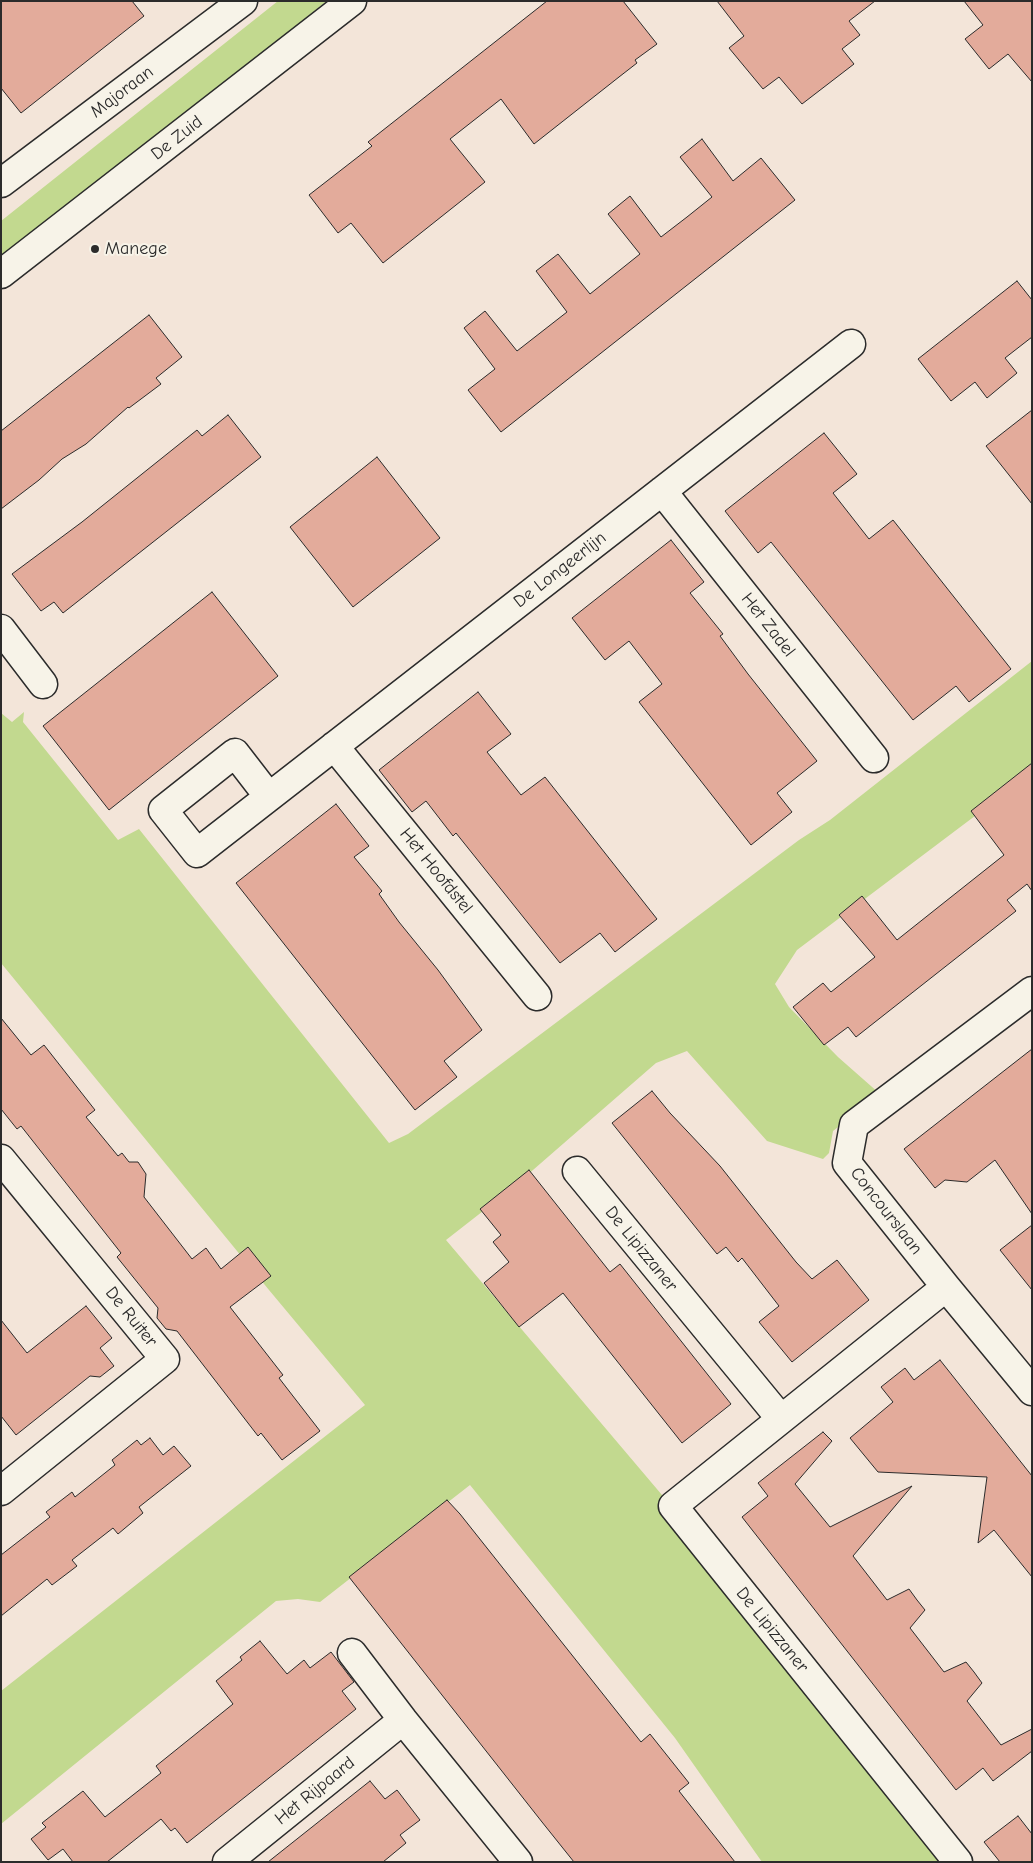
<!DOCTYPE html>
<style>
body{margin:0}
#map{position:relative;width:1033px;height:1863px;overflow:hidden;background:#f3e5d9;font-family:"Comic Neue",sans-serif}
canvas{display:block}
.frame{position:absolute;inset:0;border:2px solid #2b2b2b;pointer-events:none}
</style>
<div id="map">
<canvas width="1033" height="1863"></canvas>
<div class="frame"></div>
</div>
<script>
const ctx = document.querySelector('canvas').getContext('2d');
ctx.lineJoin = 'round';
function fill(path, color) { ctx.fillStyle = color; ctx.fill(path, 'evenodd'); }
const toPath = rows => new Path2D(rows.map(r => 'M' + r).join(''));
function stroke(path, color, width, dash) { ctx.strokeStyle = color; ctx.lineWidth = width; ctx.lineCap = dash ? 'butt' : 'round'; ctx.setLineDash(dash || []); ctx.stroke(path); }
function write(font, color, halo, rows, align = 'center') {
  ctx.font = font + ' "Comic Neue",sans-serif'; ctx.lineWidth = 4; ctx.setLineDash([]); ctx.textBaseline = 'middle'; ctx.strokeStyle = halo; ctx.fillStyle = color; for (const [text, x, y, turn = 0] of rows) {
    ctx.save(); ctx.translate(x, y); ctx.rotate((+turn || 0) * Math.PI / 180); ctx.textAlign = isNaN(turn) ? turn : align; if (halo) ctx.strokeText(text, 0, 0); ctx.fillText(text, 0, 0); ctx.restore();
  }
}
const green = toPath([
 [278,1,327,1,1,261,1,221],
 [1032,661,1032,773,797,950,775,984,789,1007,838,1057,880,1094,833,1131,829,1153,823,1159,767,1141,687,1051,656,1063,510,1190,446,1240,662,1495,663,1518,948,1862,762,1862,675,1738,470,1485,320,1602,298,1599,276,1601,1,1824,1,1691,365,1405,269,1290,1,963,1,713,12,722,24,712,23,722,118,840,139,829,389,1143,408,1134,799,840,830,820]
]);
const building = toPath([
 [1,1,132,1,144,16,21,113,1,88,1,1],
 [547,1,623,1,657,44,635,60,637,63,619,77,534,144,501,99,450,139,485,182,383,263,351,223,338,233,309,195,372,146,368,142,547,1],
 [717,1,875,1,849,21,860,35,842,49,854,64,802,104,779,77,763,89,729,48,744,36,717,1],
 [964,1,1032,1,1032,82,1008,54,989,69,965,39,983,25,964,1],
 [702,139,733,181,761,158,795,200,501,432,468,390,495,369,464,328,485,311,517,351,567,312,536,271,558,254,590,294,640,254,608,214,630,196,661,237,687,217,712,197,680,157,702,139],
 [1017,281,1032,300,1032,337,1005,358,1017,373,987,398,975,382,951,401,918,359,1017,281],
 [149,315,182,357,156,378,161,384,129,408,128,407,86,444,62,459,39,480,1,509,1,431,149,315],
 [1032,410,1032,504,986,446,1032,410],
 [228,415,261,457,63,613,54,602,41,611,12,574,82,522,197,430,202,436,228,415],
 [824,433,857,474,833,493,869,539,893,520,1011,669,969,702,956,686,913,720,771,542,758,553,725,511,824,433],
 [377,457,440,538,353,607,290,527,377,457],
 [671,540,704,582,690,593,723,634,720,636,748,674,817,761,777,793,792,812,751,845,639,702,662,684,629,641,605,660,572,618,671,540],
 [212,592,278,676,109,810,43,726,212,592],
 [478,692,511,734,487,752,521,795,545,777,657,919,615,952,600,933,560,963,456,833,453,836,426,801,412,812,379,770,478,692],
 [1032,763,1032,891,1027,884,1007,900,1016,911,856,1037,848,1027,824,1045,793,1007,823,983,831,992,875,957,839,915,862,896,897,940,941,905,1004,855,971,811,1032,763],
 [336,804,369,846,354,857,382,891,379,894,399,922,438,970,482,1030,444,1061,457,1077,415,1110,236,883,336,804],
 [1,1018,31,1055,44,1045,95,1110,86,1117,118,1156,122,1153,129,1162,138,1162,146,1174,144,1197,192,1259,206,1248,221,1269,248,1247,271,1276,230,1307,283,1375,279,1378,320,1431,282,1460,261,1433,258,1436,177,1331,166,1329,157,1318,158,1308,117,1257,121,1253,21,1126,17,1129,1,1109,1,1018],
 [1032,1049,1032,1214,995,1160,967,1182,945,1180,935,1188,904,1149,1032,1049],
 [652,1091,670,1113,720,1166,796,1262,812,1279,837,1260,869,1300,792,1362,759,1322,779,1306,742,1258,738,1262,726,1247,717,1254,612,1123,652,1091],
 [529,1170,610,1272,620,1264,731,1404,682,1443,563,1293,519,1327,484,1283,509,1262,493,1242,501,1235,480,1209,529,1170],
 [1032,1225,1032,1290,1000,1250,1032,1225],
 [86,1306,112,1338,100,1348,114,1366,100,1377,90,1376,16,1435,1,1416,1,1320,27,1353,86,1306],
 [940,1360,1032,1476,1032,1577,994,1530,978,1543,987,1477,878,1472,850,1438,893,1402,881,1387,905,1368,914,1380,940,1360],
 [823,1432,832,1441,795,1484,830,1527,912,1486,853,1556,887,1600,909,1589,917,1600,925,1610,910,1628,944,1672,966,1662,974,1672,982,1683,967,1701,1001,1745,1032,1729,1032,1751,993,1781,983,1768,956,1790,742,1517,768,1496,758,1483,823,1432],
 [150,1438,163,1455,174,1446,191,1466,139,1507,143,1513,118,1534,113,1528,72,1560,77,1566,52,1585,47,1579,1,1616,1,1555,50,1517,46,1512,72,1492,75,1497,115,1465,112,1460,137,1440,141,1445,150,1438],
 [447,1500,460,1514,641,1742,650,1734,689,1783,679,1791,735,1862,574,1862,542,1822,349,1577,447,1500],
 [260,1641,287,1674,304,1660,310,1668,331,1652,354,1682,342,1691,356,1709,187,1843,175,1828,171,1831,161,1819,107,1862,73,1862,63,1849,48,1860,31,1839,46,1827,42,1823,83,1791,105,1817,161,1773,156,1766,233,1704,216,1681,242,1660,240,1657,260,1641],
 [370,1781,385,1799,397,1790,420,1820,400,1835,406,1843,383,1862,268,1862,370,1781],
 [1018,1816,1032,1834,1032,1862,1000,1862,984,1842,1018,1816]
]);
const minor = toPath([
 [1,183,243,1],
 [1,274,352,1],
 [662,491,874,758],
 [1,629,43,684],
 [334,746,537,996],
 [269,797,235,753,163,810,197,853,851,344],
 [1032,991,854,1125,847,1163,946,1287,1032,1391],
 [1,1159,165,1359,1,1491],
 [577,1171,781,1419],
 [946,1287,673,1506,958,1862],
 [352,1653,403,1720,518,1862],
 [227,1862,403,1720]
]);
const markers = [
 [95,249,5,"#2b2b2b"]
];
const streetNames = [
 ["Majoraan",122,92,-37],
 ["De Zuid",177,138,-38],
 ["De Longeerlijn",560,570,-38],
 ["Het Zadel",768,625,52],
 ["Het Hoofdstel",436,871,51],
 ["Concourslaan",886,1211,52],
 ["De Lipizzaner",641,1249,51],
 ["De Ruiter",131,1317,51],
 ["De Lipizzaner",772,1630,51],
 ["Het Rijpaard",315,1791,-39]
];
const poiNames = [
 ["Manege",105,249]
];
fill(green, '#c2d98f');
fill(building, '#e3ab9b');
stroke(building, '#2b2b2b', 1);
stroke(minor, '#2b2b2b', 31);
stroke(minor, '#f7f3e8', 28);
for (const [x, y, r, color] of markers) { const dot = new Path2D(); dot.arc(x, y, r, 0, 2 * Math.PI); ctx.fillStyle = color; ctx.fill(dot); stroke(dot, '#f7f3e8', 2); }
write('18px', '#2b2b2b', '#f7f3e8', streetNames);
write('18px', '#2b2b2b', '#f7f3e8', poiNames, 'left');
</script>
